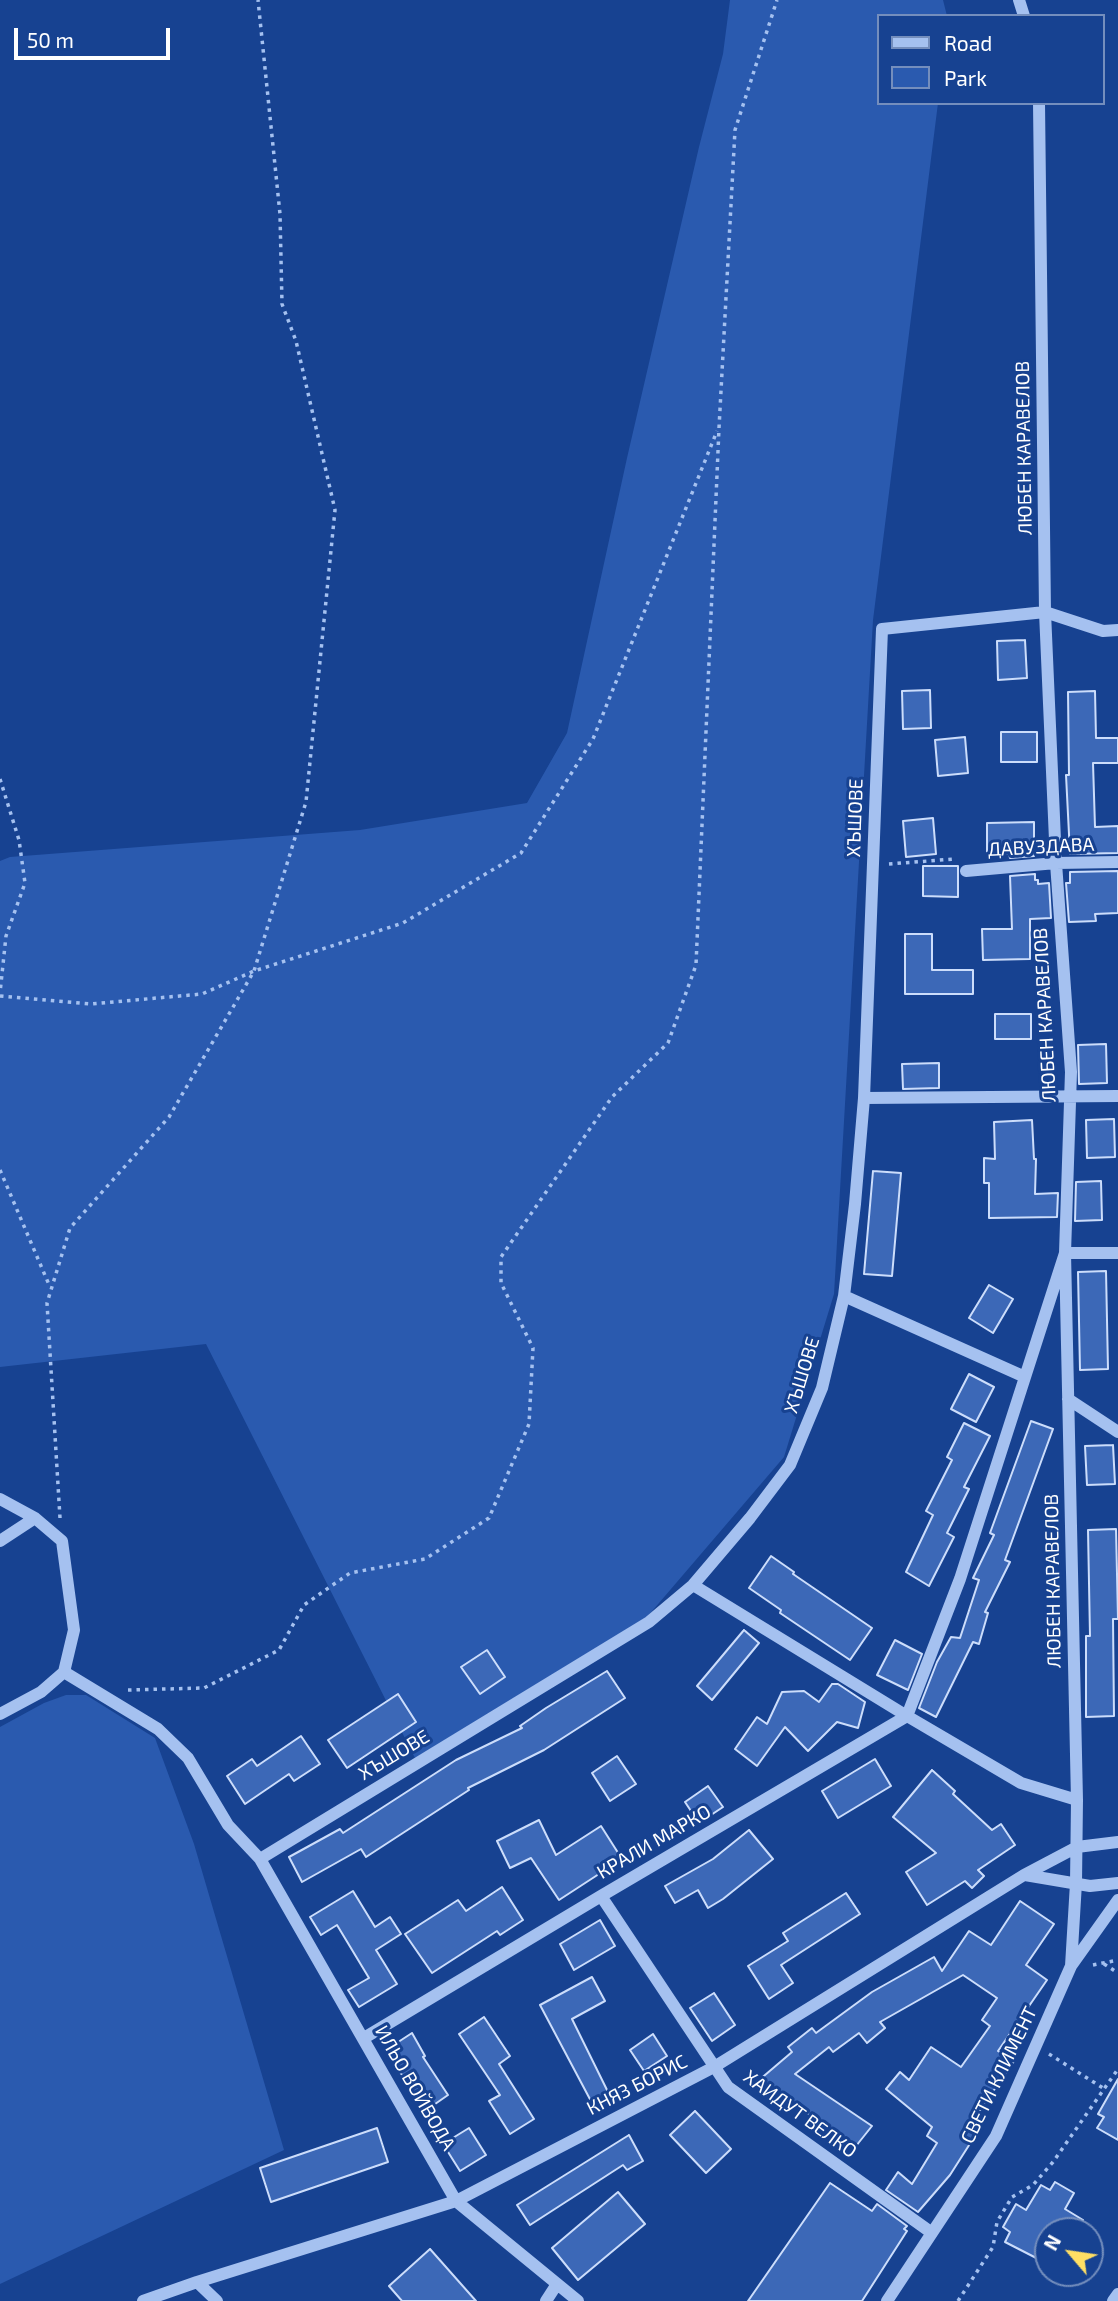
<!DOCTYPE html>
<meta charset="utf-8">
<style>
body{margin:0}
#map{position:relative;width:1118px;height:2301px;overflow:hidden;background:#174291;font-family:"Exo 2",sans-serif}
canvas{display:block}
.legend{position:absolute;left:877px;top:14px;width:228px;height:91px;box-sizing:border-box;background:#174291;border:2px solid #748ebd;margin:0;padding:9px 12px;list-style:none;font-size:21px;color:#fff}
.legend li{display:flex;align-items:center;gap:14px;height:35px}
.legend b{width:35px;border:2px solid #748ebd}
.north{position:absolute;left:1034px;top:2217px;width:70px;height:70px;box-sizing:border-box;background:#174291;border:2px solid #748ebd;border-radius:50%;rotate:299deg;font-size:19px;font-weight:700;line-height:28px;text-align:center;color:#fff}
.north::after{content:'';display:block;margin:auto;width:24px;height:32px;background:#ffdf64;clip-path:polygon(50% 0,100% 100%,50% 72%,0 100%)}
.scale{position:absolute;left:14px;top:28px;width:156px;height:32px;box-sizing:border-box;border:4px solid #fff;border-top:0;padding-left:9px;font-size:21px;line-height:24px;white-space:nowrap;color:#fff;-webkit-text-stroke:5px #174291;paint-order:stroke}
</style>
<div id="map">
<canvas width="1118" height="2301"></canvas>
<ul class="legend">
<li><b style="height:9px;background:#a5c1f0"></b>Road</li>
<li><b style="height:19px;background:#2a5aaf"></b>Park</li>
</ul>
<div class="north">N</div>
<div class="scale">50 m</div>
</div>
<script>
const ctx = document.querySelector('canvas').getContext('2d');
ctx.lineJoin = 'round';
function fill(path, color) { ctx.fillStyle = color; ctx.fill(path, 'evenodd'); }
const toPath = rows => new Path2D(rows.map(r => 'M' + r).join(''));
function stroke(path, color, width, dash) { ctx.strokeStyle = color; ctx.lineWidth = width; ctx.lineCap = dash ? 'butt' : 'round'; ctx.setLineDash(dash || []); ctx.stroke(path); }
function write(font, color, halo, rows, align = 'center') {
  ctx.font = font + ' "Exo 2",sans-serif'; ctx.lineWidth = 6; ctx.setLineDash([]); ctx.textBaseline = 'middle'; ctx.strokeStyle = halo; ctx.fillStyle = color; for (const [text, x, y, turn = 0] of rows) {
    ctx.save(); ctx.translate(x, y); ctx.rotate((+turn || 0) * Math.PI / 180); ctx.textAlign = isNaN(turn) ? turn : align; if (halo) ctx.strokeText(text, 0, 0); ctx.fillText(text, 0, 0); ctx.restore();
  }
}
const green = toPath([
 [730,0,943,0,947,16,878,16,878,103,938,103,873,620,834,1294,784,1457,647,1617,415,1758,206,1344,0,1367,0,861,10,857,360,830,527,803,567,733,627,458,699,147,723,54],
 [66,1695,86,1695,155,1738,194,1844,284,2150,0,2284,0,1727,44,1703]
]);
const building = toPath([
 [1025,640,1027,678,998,680,997,641,1025,640],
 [930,690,931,728,903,729,902,691,930,690],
 [1095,691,1096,738,1118,738,1118,763,1093,763,1095,827,1118,826,1118,853,1070,854,1066,775,1069,775,1068,692,1095,691],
 [1001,732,1037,732,1037,762,1001,762,1001,732],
 [965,737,968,773,938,776,935,740,965,737],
 [933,818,936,854,906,857,903,821,933,818],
 [1034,822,1034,856,1010,858,1009,853,987,854,987,823,1034,822],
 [923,866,958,866,958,897,923,896,923,866],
 [1118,871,1118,913,1095,914,1096,921,1069,922,1066,883,1070,883,1070,872,1118,871],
 [1035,874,1035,880,1038,880,1038,884,1049,883,1051,918,1030,919,1030,959,983,960,982,929,1012,929,1010,876,1035,874],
 [905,934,932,934,932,970,973,970,973,994,905,994,905,934],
 [995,1014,1031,1014,1031,1039,995,1039,995,1014],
 [1106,1044,1107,1083,1079,1084,1078,1045,1106,1044],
 [939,1063,939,1088,903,1089,902,1064,939,1063],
 [1114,1119,1115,1157,1087,1158,1086,1120,1114,1119],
 [1032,1120,1034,1159,1036,1159,1035,1194,1058,1193,1057,1217,989,1218,989,1183,984,1183,984,1158,995,1159,994,1122,1032,1120],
 [873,1171,901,1173,892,1276,864,1274,873,1171],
 [1101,1181,1102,1220,1075,1221,1076,1182,1101,1181],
 [1106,1271,1108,1369,1080,1370,1078,1272,1106,1271],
 [989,1285,1013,1299,993,1333,969,1318,989,1285],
 [969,1374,994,1387,976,1422,951,1409,969,1374],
 [1031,1421,1053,1429,1005,1560,1010,1562,985,1612,988,1613,979,1644,973,1642,936,1717,919,1708,937,1662,951,1637,960,1638,979,1580,973,1578,994,1535,990,1533,1031,1421],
 [964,1423,990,1436,964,1487,969,1489,947,1533,954,1537,929,1586,906,1572,933,1515,926,1511,952,1460,947,1457,964,1423],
 [1113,1445,1115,1484,1087,1485,1085,1446,1113,1445],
 [1116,1529,1118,1619,1113,1619,1114,1716,1086,1717,1086,1636,1090,1636,1088,1530,1116,1529],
 [771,1556,794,1572,793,1574,872,1628,850,1660,780,1613,781,1610,749,1588,771,1556],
 [744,1630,759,1643,712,1700,697,1686,744,1630],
 [895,1640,922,1654,908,1690,877,1675,895,1640],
 [487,1650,505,1677,480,1694,461,1667,487,1650],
 [607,1671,625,1698,544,1750,468,1788,469,1790,366,1857,361,1849,302,1882,289,1857,340,1829,343,1833,456,1760,522,1728,520,1726,546,1708,607,1671],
 [832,1684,838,1684,865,1702,858,1728,837,1722,808,1751,785,1727,757,1766,735,1749,757,1717,767,1724,782,1692,804,1691,819,1702,832,1684],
 [398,1694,416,1722,347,1768,328,1740,398,1694],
 [301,1736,320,1764,294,1781,289,1774,245,1804,227,1776,252,1759,257,1766,301,1736],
 [617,1756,636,1784,610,1801,592,1773,617,1756],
 [875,1759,891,1786,838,1818,822,1791,875,1759],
 [932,1770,955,1791,953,1794,992,1830,1001,1824,1015,1845,978,1870,984,1876,972,1888,965,1881,927,1905,906,1872,936,1853,893,1817,932,1770],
 [708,1786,723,1807,699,1823,685,1802,708,1786],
 [539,1820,556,1855,601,1826,622,1859,559,1900,531,1858,510,1868,497,1841,539,1820],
 [749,1830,773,1859,723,1899,708,1908,698,1890,675,1903,665,1886,713,1859,749,1830],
 [502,1887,523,1920,500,1935,497,1931,432,1973,405,1934,458,1900,466,1911,502,1887],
 [353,1891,375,1927,390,1917,401,1934,376,1950,397,1984,359,2007,348,1990,369,1978,337,1925,321,1935,310,1917,353,1891],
 [846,1893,860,1914,781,1965,793,1983,769,1999,748,1966,788,1941,783,1933,846,1893],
 [1020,1901,1054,1924,1026,1965,1047,1980,998,2051,1014,2061,979,2112,987,2117,950,2175,918,2212,886,2190,898,2172,912,2184,937,2143,927,2136,932,2127,886,2089,900,2072,909,2080,931,2047,961,2067,990,2026,982,2020,997,1998,963,1975,880,2022,885,2028,867,2043,859,2033,833,2052,829,2047,795,2074,872,2126,856,2146,795,2105,786,2113,758,2081,792,2052,788,2047,812,2028,816,2033,872,1992,934,1957,942,1971,969,1931,991,1945,1020,1901],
 [600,1920,615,1946,574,1970,560,1944,600,1920],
 [592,1977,605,2001,572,2019,609,2094,592,2103,540,2005,592,1977],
 [714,1993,735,2025,712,2041,690,2008,714,1993],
 [484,2017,510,2056,499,2064,534,2119,510,2134,489,2101,500,2095,459,2034,484,2017],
 [412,2033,425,2056,423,2057,448,2095,425,2111,386,2050,412,2033],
 [653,2034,667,2056,644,2071,630,2050,653,2034],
 [1118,2079,1118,2140,1097,2128,1104,2117,1098,2114,1118,2079],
 [695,2111,731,2149,706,2173,670,2135,695,2111],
 [377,2128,388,2162,271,2202,260,2168,377,2128],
 [469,2128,486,2155,460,2171,443,2144,469,2128],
 [629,2135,643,2161,627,2170,623,2165,530,2225,517,2205,629,2135],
 [1055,2182,1074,2193,1065,2209,1083,2220,1077,2231,1048,2231,1048,2264,1005,2242,1010,2232,1003,2227,1016,2204,1026,2210,1041,2185,1050,2190,1055,2182],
 [830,2183,872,2211,877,2204,907,2226,904,2229,907,2231,862,2301,748,2301,830,2183],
 [618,2192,645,2224,578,2280,552,2248,618,2192],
 [430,2249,476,2301,402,2301,389,2286,430,2249]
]);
const path = toPath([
 [0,779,19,840,25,883,6,936,0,993],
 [889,864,954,859],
 [0,996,90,1004,202,994,254,971,403,923,521,853,593,739,717,431],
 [0,1170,50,1287],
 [60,1518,47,1303,70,1228,169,1117,254,971,306,802,335,510,296,341,282,304,280,214,258,0],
 [128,1690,204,1688,279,1650,304,1605,350,1573,425,1559,489,1518,529,1424,533,1348,501,1283,501,1257,612,1097,668,1043,696,965,719,428,735,130,777,0],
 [1104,1964,1118,1973],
 [1093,1965,1118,1960],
 [1049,2054,1103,2088],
 [958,2301,993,2247,997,2222,1012,2197,1033,2185,1053,2162,1118,2069]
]);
const minor = toPath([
 [1019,0,1024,16],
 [1039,103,1045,612,1056,863,1071,1072,1065,1253,1077,1800,1076,1883,1071,1966],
 [966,871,1056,863,1118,862],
 [864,1098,1118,1096],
 [844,1296,1025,1377],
 [1068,1399,1118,1432],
 [0,1499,35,1518,62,1541,74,1630,64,1672],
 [0,1541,35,1518],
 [693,1585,907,1716,1021,1783,1077,1800],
 [64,1672,158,1729,188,1758,228,1825,260,1859,456,2201,578,2301],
 [0,1714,41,1692,64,1672],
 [260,1859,649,1622,693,1585,750,1518,790,1465,822,1388,844,1296,855,1204,864,1098,882,629,1045,612,1103,631,1118,630],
 [1025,1875,1090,1886,1118,1883],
 [601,1896,728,2087,932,2233],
 [364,2038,601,1896,907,1716,960,1579,1065,1253,1118,1253],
 [197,2282,217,2301],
 [143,2301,197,2282,456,2201,714,2067,1024,1875,1077,1847,1118,1842],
 [546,2301,557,2284],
 [887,2301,996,2136,1071,1966,1118,1900],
 [1113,2301,1118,2294]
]);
const streetNames = [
 ["ЛЮБЕН КАРАВЕЛОВ",1024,448,-91],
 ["ХЪШОВЕ",855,818,-88],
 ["ДАВУЗДАВА",1041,847,-3],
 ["ЛЮБЕН КАРАВЕЛОВ",1045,1015,-93],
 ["ХЪШОВЕ",802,1375,-73],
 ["ЛЮБЕН КАРАВЕЛОВ",1053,1581,-91],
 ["ХЪШОВЕ",394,1755,-31],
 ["КРАЛИ МАРКО",654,1842,-30],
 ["СВЕТИ КЛИМЕНТ",999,2075,-64],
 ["КНЯЗ БОРИС",637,2085,-27],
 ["ИЛЬО ВОЙВОДА",415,2088,60],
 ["ХАИДУТ ВЕЛКО",800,2114,36]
];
fill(green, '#2a5aaf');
fill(building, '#3c68b7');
stroke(building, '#ccddfb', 2);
stroke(path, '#a5c1f0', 3.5, [3.5, 5]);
stroke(minor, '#a5c1f0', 12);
write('19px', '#fff', '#174291', streetNames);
</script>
